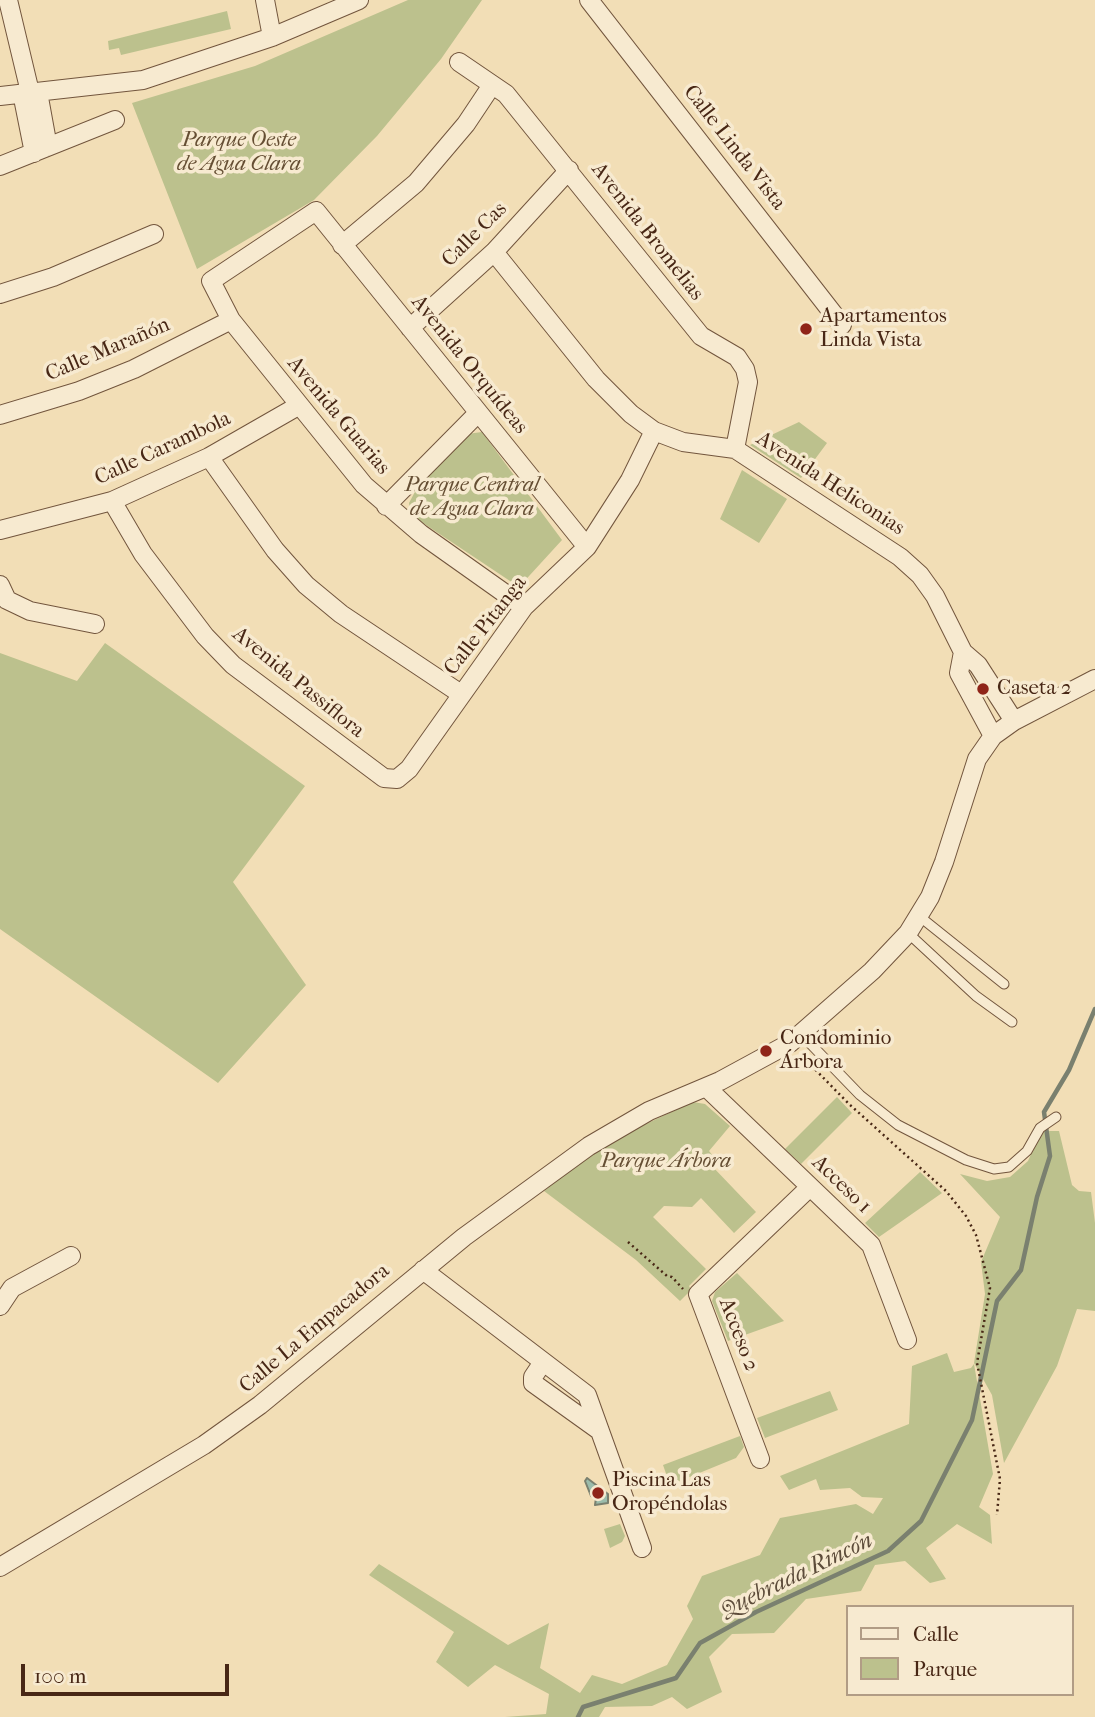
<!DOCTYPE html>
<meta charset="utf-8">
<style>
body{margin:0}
#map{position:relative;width:1095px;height:1717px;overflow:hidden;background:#f2deb6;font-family:"IM FELL French Canon",serif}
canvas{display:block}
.legend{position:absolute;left:846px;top:1605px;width:228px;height:91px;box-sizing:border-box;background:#f7ead0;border:2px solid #b19c85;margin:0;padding:9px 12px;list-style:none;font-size:21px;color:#482715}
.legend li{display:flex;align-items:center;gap:14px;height:35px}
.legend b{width:35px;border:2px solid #b19c85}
.scale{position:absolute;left:21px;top:1664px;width:208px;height:32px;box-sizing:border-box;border:4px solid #482715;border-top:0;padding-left:9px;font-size:21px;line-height:24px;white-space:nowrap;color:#482715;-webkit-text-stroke:5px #f7ead0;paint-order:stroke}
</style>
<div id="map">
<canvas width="1095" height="1717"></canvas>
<ul class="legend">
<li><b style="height:9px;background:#f7ead0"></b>Calle</li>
<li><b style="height:19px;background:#bcc18d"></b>Parque</li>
</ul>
<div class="scale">100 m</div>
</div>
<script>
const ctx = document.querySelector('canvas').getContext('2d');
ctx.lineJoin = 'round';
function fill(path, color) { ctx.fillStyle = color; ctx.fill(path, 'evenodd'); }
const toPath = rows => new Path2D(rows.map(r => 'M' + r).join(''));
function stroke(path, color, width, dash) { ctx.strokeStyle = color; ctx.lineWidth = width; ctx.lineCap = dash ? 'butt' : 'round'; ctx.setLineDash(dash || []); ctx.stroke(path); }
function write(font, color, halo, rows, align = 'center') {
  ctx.font = font + ' "IM FELL French Canon",serif'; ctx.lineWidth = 7; ctx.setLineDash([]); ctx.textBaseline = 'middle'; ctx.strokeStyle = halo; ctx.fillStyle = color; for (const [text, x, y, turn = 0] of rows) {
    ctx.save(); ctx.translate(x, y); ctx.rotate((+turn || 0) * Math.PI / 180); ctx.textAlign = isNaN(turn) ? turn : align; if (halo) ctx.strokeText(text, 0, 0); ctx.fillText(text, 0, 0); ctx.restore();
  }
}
const green = toPath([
 [408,0,482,0,441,59,377,136,314,200,197,269,132,103,255,66],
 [227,11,231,29,121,55,119,48,109,50,108,41],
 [799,422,827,443,801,478,750,445],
 [482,432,562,540,519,587,411,515,409,503,417,488,467,434],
 [742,470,787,499,759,543,720,519],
 [105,643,305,786,233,882,306,985,218,1083,0,929,0,653,77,681],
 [837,1097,852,1113,801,1164,785,1149],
 [693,1102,705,1104,730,1126,709,1151,714,1157,711,1165,756,1212,734,1233,701,1198,692,1207,664,1206,653,1217,706,1269,689,1286,691,1290,680,1301,636,1260,544,1191,585,1158,633,1130],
 [1041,1131,1059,1131,1072,1185,1079,1191,1091,1192,1095,1223,1095,1311,1077,1309,1057,1366,1004,1463,992,1395,974,1363,985,1294,981,1262,1000,1217,960,1174,987,1181,1010,1177,1028,1161],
 [920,1172,942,1193,879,1237,865,1223],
 [737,1273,784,1321,728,1341,712,1301,715,1292],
 [947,1353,954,1372,971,1368,974,1364,993,1474,979,1507,990,1515,992,1544,957,1524,926,1548,946,1579,930,1583,905,1561,875,1565,861,1591,806,1599,774,1633,732,1634,709,1657,722,1692,687,1709,672,1697,652,1706,605,1707,599,1717,505,1717,546,1714,549,1694,495,1665,468,1687,436,1662,454,1632,369,1575,379,1564,508,1645,549,1623,540,1668,580,1693,592,1675,622,1684,667,1665,693,1619,687,1606,702,1576,760,1555,780,1518,856,1504,873,1514,883,1498,862,1497,850,1488,820,1490,816,1479,789,1490,780,1476,909,1424,912,1366],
 [830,1391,838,1410,765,1438,757,1418],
 [740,1436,744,1447,736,1458,670,1485,663,1465],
 [620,1524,625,1536,622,1542,610,1548,604,1529]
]);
const water = toPath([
 [587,1478,608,1494,608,1503,595,1505,596,1498,591,1496,585,1481,587,1478]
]);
const stream = toPath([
 [578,1717,583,1707,676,1678,700,1643,756,1612,888,1551,921,1521,972,1420,997,1301,1021,1270,1037,1197,1050,1156,1044,1112,1069,1070,1095,1009]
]);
const path = toPath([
 [800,1054,849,1104,946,1191,966,1216,976,1235,990,1288,977,1363,1000,1479,997,1515],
 [628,1242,667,1276,672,1277,683,1289]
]);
const lane = toPath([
 [919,916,1004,984],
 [908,933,976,996,1012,1022],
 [801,1034,860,1095,898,1125,966,1160,994,1169,1009,1167,1027,1151,1040,1128,1056,1117]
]);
const street = toPath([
 [8,0,30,92],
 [265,0,272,37],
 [589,0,842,325],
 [459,62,506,94,701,336,737,357,745,369,748,382,735,449],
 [38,92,48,147],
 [22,93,34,153],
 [0,96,143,80,272,37,359,0],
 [0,166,115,120],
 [342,245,416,183,466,124,492,85],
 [494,252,596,379,631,414,654,431,683,442,735,449,900,557,920,575,935,596,963,652,978,665,1014,721],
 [0,294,53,277,154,234],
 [410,328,494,252,569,170],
 [0,415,79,391,134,369,231,320],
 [209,457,275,550,306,585,341,614,461,694],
 [112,501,143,554,205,636,233,665,384,778,397,779,409,769,524,607,587,547,630,480,654,431],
 [386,506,478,413],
 [0,530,112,501,209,457,298,406],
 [0,585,7,600,30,611,95,624],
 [524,607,421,534,364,485,231,320,211,281,316,211,587,547],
 [963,652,959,673,993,736],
 [706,1087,871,1245,907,1340],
 [423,1270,587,1395,642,1548],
 [0,1306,12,1288,71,1256],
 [543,1362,533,1377,533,1383,600,1431],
 [760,1459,698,1294,810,1187],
 [0,1567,204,1445,260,1405,464,1237,589,1146,649,1111,720,1081,790,1043,872,971,908,933,930,897,944,862,977,759,993,736,1014,721,1095,679]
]);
const markers = [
 [806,329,7,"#8f2418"],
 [983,689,7,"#8f2418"],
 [766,1051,7,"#8f2418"],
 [598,1493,7,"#8f2418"]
];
const parkNames = [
 ["Parque Oeste",239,141],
 ["de Agua Clara",239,165],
 ["Parque Central",472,486],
 ["de Agua Clara",472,510],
 ["Parque Árbora",666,1162]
];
const streetNames = [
 ["Calle Linda Vista",734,148,52],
 ["Avenida Bromelias",647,232,52],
 ["Calle Cas",475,235,-45],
 ["Calle Marañón",108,350,-23],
 ["Avenida Orquídeas",469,365,51],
 ["Avenida Guarias",338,416,50],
 ["Calle Carambola",163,449,-25],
 ["Avenida Heliconias",830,484,33],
 ["Calle Pitanga",486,626,-52],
 ["Avenida Passiflora",298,683,39],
 ["Acceso 1",841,1185,44],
 ["Calle La Empacadora",315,1329,-40],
 ["Acceso 2",738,1335,69]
];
const poiNames = [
 ["Apartamentos",820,317],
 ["Linda Vista",820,341],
 ["Caseta 2",997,689],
 ["Condominio",780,1039],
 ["Árbora",780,1063],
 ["Piscina Las",612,1481],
 ["Oropéndolas",612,1505]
];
const waterNames = [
 ["Quebrada Rincón",797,1576,-26]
];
fill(green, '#bcc18d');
fill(water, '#9bbcab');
stroke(water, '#7a806f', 2);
stroke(stream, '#7a806f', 4.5);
stroke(lane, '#72553d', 11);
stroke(street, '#72553d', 20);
stroke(path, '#482715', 2.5, [2, 3.5]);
stroke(lane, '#f7ead0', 9);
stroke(street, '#f7ead0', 18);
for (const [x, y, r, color] of markers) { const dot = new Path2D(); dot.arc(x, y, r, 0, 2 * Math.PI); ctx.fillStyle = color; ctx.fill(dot); stroke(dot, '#f7ead0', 2.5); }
write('italic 21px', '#654e33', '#f7ead0', parkNames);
write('21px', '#482715', '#f7ead0', streetNames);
write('21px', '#482715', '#f7ead0', poiNames, 'left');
write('italic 23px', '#5d4c3a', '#f7ead0', waterNames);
</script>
